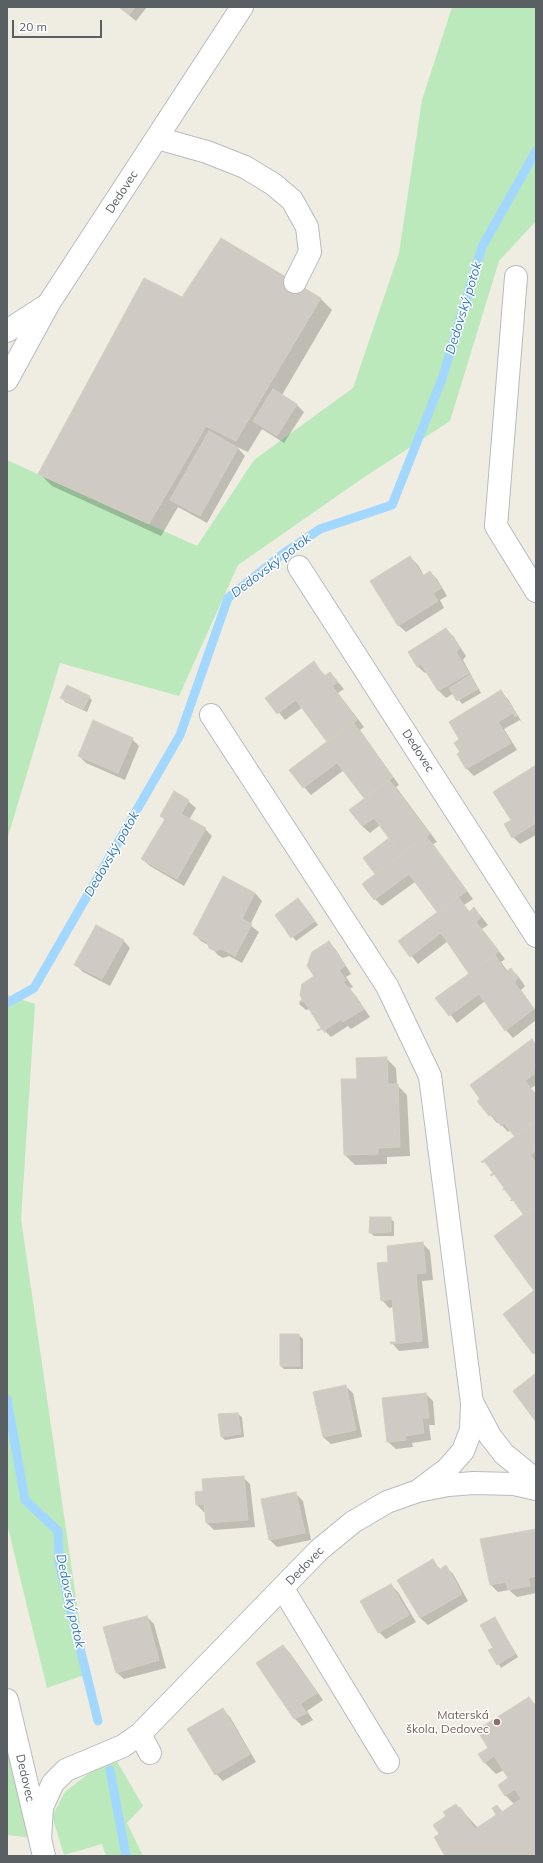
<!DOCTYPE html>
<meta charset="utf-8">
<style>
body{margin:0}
#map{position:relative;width:543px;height:1863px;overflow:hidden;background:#efece2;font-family:Mulish,sans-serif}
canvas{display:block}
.frame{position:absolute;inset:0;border:8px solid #5a5f64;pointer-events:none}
.scale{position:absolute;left:12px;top:20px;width:90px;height:18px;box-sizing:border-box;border:2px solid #5a5f64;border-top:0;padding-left:5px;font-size:12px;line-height:14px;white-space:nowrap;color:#5a5f64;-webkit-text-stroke:3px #fff;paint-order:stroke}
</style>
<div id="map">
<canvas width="543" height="1863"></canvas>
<div class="frame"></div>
<div class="scale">20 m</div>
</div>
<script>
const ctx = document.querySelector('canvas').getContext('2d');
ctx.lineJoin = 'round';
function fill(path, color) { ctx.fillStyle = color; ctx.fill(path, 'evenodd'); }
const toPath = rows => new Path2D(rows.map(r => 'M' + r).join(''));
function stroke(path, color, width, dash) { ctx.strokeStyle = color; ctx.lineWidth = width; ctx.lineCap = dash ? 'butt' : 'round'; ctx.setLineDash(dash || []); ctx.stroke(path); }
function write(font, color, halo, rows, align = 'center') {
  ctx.font = font + ' Mulish,sans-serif'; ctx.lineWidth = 3; ctx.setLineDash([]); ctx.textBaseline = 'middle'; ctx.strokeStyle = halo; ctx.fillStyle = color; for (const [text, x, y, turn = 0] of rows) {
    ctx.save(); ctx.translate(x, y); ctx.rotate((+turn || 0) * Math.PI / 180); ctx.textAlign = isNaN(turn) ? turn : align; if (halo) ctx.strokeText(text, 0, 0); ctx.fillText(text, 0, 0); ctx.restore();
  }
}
const green = toPath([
 [452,7,536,7,536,221,499,261,450,421,363,478,238,565,179,696,60,663,7,840,7,460,197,546,254,460,353,388,399,253,422,100],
 [7,995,35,1004,21,1219,87,1674,47,1688,7,1524],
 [7,1700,40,1839,8,1835],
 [115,1758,143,1806,127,1823,143,1856,106,1856,102,1844,64,1855,52,1816,65,1792,93,1770]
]);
const shadow = toPath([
 [119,7,147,7,136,21],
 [320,298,332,310,282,395,297,405,304,412,284,443,262,429,248,452,237,447,245,456,207,523,178,507,161,536,52,486,40,474,182,299],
 [410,557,418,565,424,576,430,572,437,579,447,596,440,600,444,608,406,632,398,625],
 [446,629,453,636,466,656,463,660,481,693,462,704,454,693,446,698,439,691,427,672,425,673,417,666],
 [313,663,326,676,330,673,344,689,338,693,364,727,360,730,399,785,396,787,437,842,433,844,473,899,464,905,470,912,474,909,481,916,488,925,482,929,505,959,501,962,508,972,511,969,518,976,525,986,521,990,536,1011,536,1020,513,1038,506,1030,485,1001,457,1023,437,998,470,974,448,941,418,964,400,941,439,912,415,882,382,906,375,899,377,874,364,858,392,843,380,825,370,833,362,826,365,799,344,770,311,795,290,771,329,742,303,707,285,720,267,698],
 [501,692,508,699,523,724,520,720,504,729,517,750,474,776,467,769,458,754,461,752,460,740],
 [89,697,92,700,87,712,65,702,62,698],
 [132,739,139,746,125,780,86,763,79,756],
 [536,766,536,835,520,844,513,837,512,820],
 [188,801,196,808,189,820,205,829,212,836,184,886,150,866,142,859,165,820,161,816],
 [255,893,262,901,250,925,259,932,242,963,229,956,223,958,218,955,210,946,201,941,194,934],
 [302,903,318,925,296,941,276,915],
 [123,940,130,948,110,986,83,972,76,965],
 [329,942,336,950,351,974,346,977,353,987,349,989,356,996,370,1017,351,1029,348,1026,331,1037,324,1030,310,1009,306,1010,299,1004,315,976],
 [536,1045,536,1085,531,1088,536,1094,536,1355,534,1353,536,1291,525,1214,484,1160,515,1137,511,1130,508,1132,499,1122,497,1123,479,1101],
 [386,1058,396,1068,397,1085,407,1095,410,1156,387,1157,387,1164,355,1165,345,1155,358,1080],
 [390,1218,394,1222,394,1236,374,1236,370,1232],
 [422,1243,430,1251,433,1280,422,1281,429,1348,399,1351,392,1343,397,1343,393,1307,389,1308,382,1300,389,1263],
 [299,1335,303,1339,303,1369,284,1369,281,1366],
 [345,1386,353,1393,362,1437,331,1444,323,1437],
 [426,1394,433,1401,435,1425,429,1425,431,1440,412,1443,413,1447,396,1449,388,1442],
 [238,1414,242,1417,244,1437,225,1440,222,1437],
 [243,1477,250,1484,255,1527,214,1530,207,1523,206,1512,204,1512,197,1505,204,1492],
 [296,1494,303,1501,311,1540,277,1547,270,1540],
 [536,1530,536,1593,517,1597,509,1590,498,1592,491,1585],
 [432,1560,441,1570,446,1567,453,1574,468,1601,428,1625,420,1618],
 [391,1585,398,1592,416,1622,386,1639,379,1632],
 [147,1617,154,1624,166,1668,124,1679,116,1672],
 [495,1618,518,1657,501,1668,490,1650,494,1648],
 [283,1646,290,1653,323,1700,307,1711,313,1720,302,1726,295,1719],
 [529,1698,536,1705,536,1856,447,1856,440,1834,460,1808,478,1828,498,1815,497,1806,503,1812,514,1804,505,1795,509,1779,504,1770,496,1774,484,1762,490,1748],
 [222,1709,230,1717,256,1762,223,1781,216,1774]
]);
const stream = toPath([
 [7,1003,34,988,180,735,228,598,284,553,320,529,392,505,442,379,482,247,536,151],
 [7,1399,25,1500,58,1531,59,1563,98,1721],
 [110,1770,126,1856]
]);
const building = toPath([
 [119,7,135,7,129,15,119,7],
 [221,238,321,298,236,441,206,426,149,524,38,474,144,278,182,297,221,238],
 [273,389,297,404,277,436,253,421,273,389],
 [209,431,238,448,200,516,170,500,209,431],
 [410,556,423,576,430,571,441,588,433,593,438,601,398,626,370,581,410,556],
 [446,628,460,648,456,652,469,673,438,691,421,664,417,667,408,652,446,628],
 [314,661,324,676,330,672,338,682,332,686,357,720,327,742,296,700,277,714,265,698,314,661],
 [470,675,478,689,457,701,449,688,470,675],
 [67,685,90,696,83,709,60,698,67,685],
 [501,690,517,716,515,717,513,713,498,722,511,743,466,769,457,754,460,752,454,743,459,739,449,722,501,690],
 [93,720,133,738,118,773,78,756,93,720],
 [353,722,393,777,364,798,337,763,303,788,289,770,353,722],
 [536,765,536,823,512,838,504,824,511,820,493,792,536,765],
 [389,780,430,834,401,855,374,818,362,826,349,810,389,780],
 [174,791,189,800,181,814,206,828,177,879,141,859,165,819,160,816,174,791],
 [426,836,467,891,437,912,409,874,374,900,362,884,426,836],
 [389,838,401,855,375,874,363,858,389,838],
 [223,876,255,893,242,919,252,924,235,956,221,949,215,951,209,948,207,942,193,934,223,876],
 [458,897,469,912,474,907,481,917,476,922,499,951,469,974,441,933,410,957,398,941,458,897],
 [298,898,315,921,291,938,275,915,298,898],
 [96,925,124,940,102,979,74,965,96,925],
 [329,941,345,966,339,970,346,980,343,982,348,988,352,987,350,989,364,1009,343,1022,341,1019,325,1030,325,1033,322,1029,318,1031,317,1030,321,1028,304,1001,299,1002,302,999,300,995,302,984,314,976,307,966,312,952,329,941],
 [495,955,506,972,511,968,518,978,514,982,534,1009,505,1031,479,994,449,1016,435,998,495,955],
 [532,1039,536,1045,536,1068,533,1070,535,1073,525,1081,536,1095,536,1120,514,1136,504,1123,501,1126,492,1114,489,1116,477,1101,480,1099,470,1085,532,1039],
 [387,1057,388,1084,398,1084,400,1147,378,1148,378,1154,344,1155,341,1079,357,1079,356,1058,387,1057],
 [536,1120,536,1151,530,1155,536,1163,536,1205,523,1214,513,1200,510,1201,512,1199,504,1189,502,1190,504,1188,494,1174,492,1176,490,1175,493,1173,484,1161,482,1163,481,1162,536,1120],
 [536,1205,536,1289,534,1291,494,1236,536,1205],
 [370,1217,391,1217,391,1232,369,1233,370,1217],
 [423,1242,426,1273,416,1274,422,1341,391,1344,390,1342,396,1342,392,1299,381,1301,377,1263,388,1262,387,1246,423,1242],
 [536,1289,536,1353,533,1354,503,1314,536,1289],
 [280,1334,299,1334,300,1366,280,1366,280,1334],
 [536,1373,536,1422,513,1391,536,1373],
 [346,1385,356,1430,323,1437,313,1392,346,1385],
 [426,1393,429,1418,422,1418,424,1433,405,1436,406,1440,387,1442,382,1398,426,1393],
 [238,1413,241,1434,221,1437,218,1414,238,1413],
 [244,1476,248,1520,206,1523,204,1504,196,1505,195,1492,203,1491,202,1479,244,1476],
 [296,1492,305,1533,269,1540,261,1499,296,1492],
 [536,1529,536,1576,528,1578,530,1586,508,1590,506,1582,490,1585,480,1539,536,1529],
 [433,1559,439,1570,446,1565,462,1594,420,1618,397,1580,433,1559],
 [391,1584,409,1615,378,1633,360,1601,391,1584],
 [147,1616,159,1660,116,1673,103,1627,147,1616],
 [495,1617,515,1654,497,1665,488,1650,493,1648,480,1625,495,1617],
 [283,1645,317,1693,300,1704,307,1713,294,1719,256,1663,283,1645],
 [529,1697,536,1707,536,1856,445,1856,434,1837,439,1834,433,1825,446,1816,443,1812,456,1804,459,1808,460,1807,475,1829,496,1815,492,1808,497,1805,502,1812,521,1799,515,1789,505,1796,501,1790,498,1785,508,1778,494,1756,484,1763,478,1754,488,1748,477,1730,529,1697],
 [223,1708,250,1754,215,1775,187,1729,223,1708]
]);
const minor = toPath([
 [157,138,207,152,245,167,273,184,292,200,307,227,310,252,295,282],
 [516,277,496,526,536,591],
 [7,331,47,305],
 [7,380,49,303,242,7],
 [299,567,536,936],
 [211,715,387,986,430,1076,472,1403,471,1430,463,1451,447,1469,418,1491],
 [473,1404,490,1436,504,1454,536,1480],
 [283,1589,388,1762],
 [7,1700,44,1856],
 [140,1734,150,1753],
 [40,1839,42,1807,53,1783,66,1770,123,1746,140,1734,319,1550,353,1522,387,1502,418,1491,448,1485,474,1483,514,1484,536,1489]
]);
const markers = [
 [497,1722,4,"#8d6e63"]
];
const streetNames = [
 ["Dedovec",122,192,-57],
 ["Dedovec",418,751,57],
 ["Dedovec",305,1566,-46],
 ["Dedovec",25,1778,77]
];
const educationNames = [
 ["Materská",489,1715],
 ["škola, Dedovec",489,1729]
];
const waterNames = [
 ["Dedovský potok",464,308,-73],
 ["Dedovský potok",271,566,-37],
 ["Dedovský potok",112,854,-60],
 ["Dedovský potok",70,1601,78]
];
fill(green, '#bce9bb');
fill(shadow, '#0003');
stroke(stream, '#a2d7ff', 9);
fill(building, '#cfcac3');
stroke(building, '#d4cebf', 1);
stroke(minor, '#b7bbc0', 24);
stroke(minor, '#fff', 22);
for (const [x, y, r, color] of markers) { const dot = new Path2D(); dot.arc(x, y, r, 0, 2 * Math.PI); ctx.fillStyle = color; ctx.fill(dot); stroke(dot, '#fff', 1.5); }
write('12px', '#5a5f64', '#fff', streetNames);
write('12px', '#785e54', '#fff', educationNames, 'right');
write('italic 13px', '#3478bc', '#fff', waterNames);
</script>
